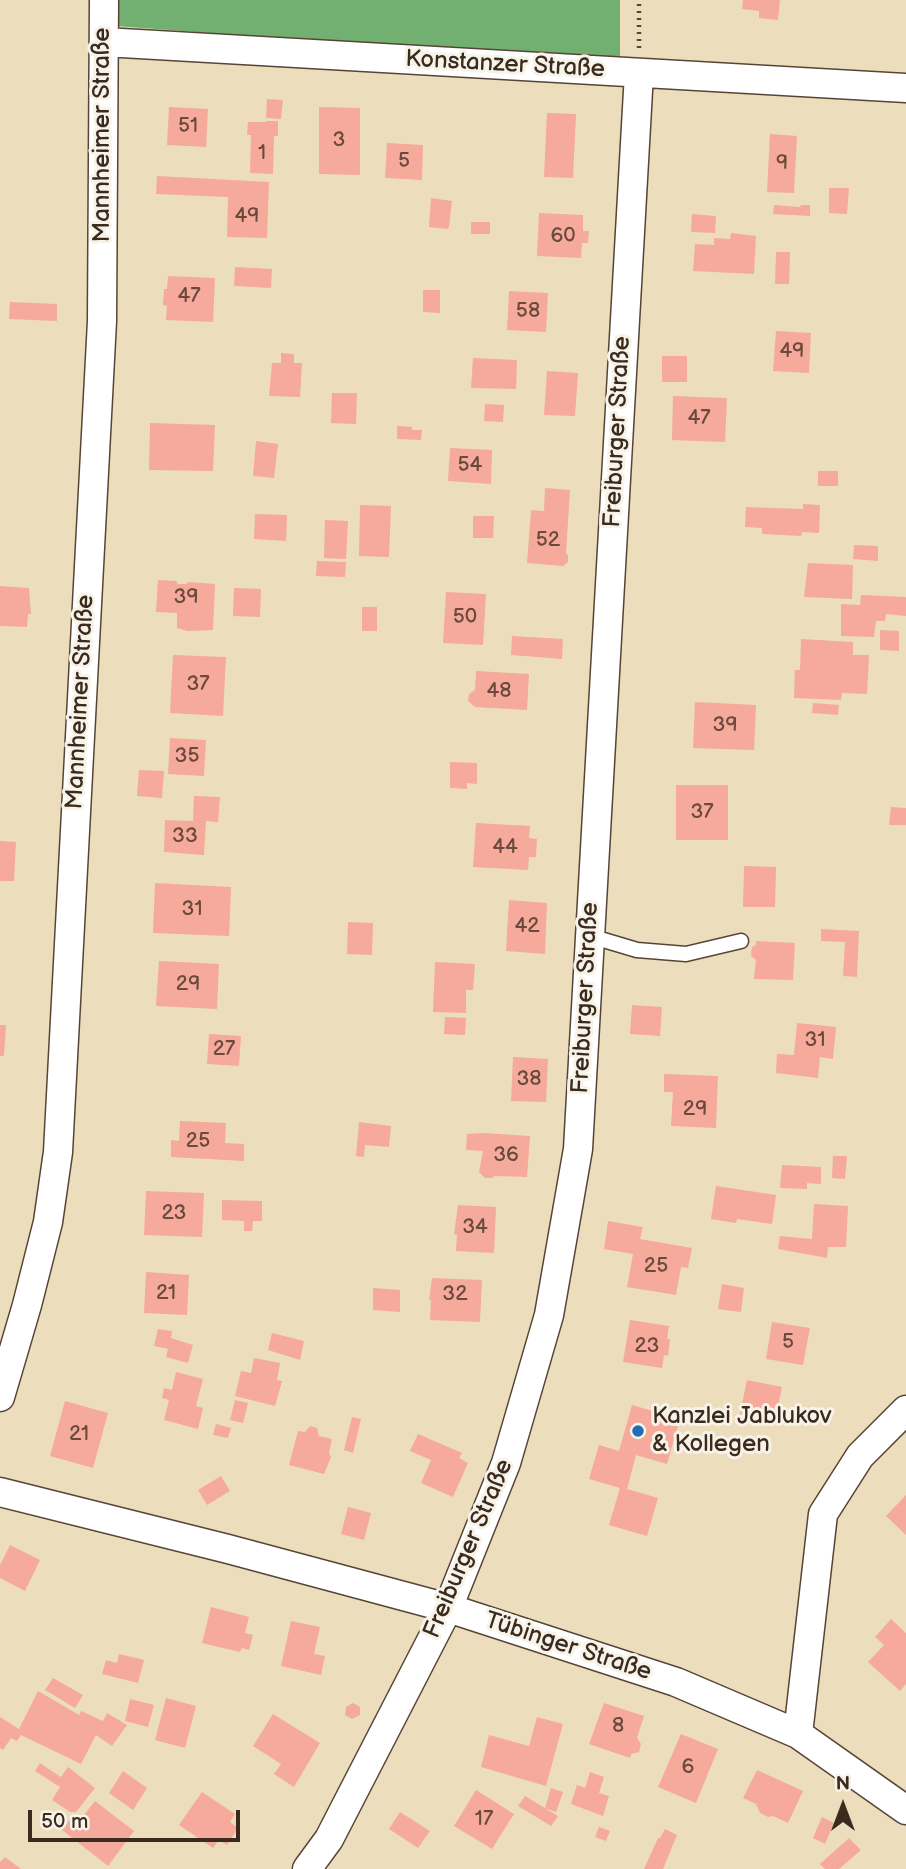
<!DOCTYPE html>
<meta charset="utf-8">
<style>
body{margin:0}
#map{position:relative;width:906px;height:1869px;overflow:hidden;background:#ecdebc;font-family:"Balsamiq Sans",sans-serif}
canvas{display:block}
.north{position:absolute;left:808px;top:1771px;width:70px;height:70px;-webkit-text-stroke:5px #f7f3e8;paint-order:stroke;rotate:0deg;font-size:19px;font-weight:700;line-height:28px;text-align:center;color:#3b2a1e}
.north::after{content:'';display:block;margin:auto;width:24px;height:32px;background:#3b2a1e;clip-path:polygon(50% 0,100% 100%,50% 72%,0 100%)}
.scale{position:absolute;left:28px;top:1810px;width:212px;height:32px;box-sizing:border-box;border:4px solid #3b2a1e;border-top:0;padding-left:9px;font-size:21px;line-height:24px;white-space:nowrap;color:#3b2a1e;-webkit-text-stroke:5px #f7f3e8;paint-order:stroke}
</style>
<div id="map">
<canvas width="906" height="1869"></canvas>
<div class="north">N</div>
<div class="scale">50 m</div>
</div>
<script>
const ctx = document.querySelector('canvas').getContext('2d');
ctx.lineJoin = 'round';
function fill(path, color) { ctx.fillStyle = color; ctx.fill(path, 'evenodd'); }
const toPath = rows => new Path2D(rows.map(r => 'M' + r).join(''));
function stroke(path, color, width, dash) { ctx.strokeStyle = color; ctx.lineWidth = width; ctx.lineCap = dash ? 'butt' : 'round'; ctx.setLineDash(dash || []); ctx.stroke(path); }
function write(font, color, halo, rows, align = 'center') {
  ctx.font = font + ' "Balsamiq Sans",sans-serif'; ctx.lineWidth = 6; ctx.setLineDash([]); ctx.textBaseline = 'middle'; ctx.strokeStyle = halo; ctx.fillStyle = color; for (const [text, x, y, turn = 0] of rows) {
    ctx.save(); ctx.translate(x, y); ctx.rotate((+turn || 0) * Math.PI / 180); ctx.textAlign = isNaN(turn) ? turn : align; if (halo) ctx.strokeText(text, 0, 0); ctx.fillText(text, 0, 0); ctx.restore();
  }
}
const forest = toPath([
 [116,0,620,0,620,63,115,26]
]);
const building = toPath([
 [743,0,780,0,778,20,759,18,759,11,742,9],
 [267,99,283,100,281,119,266,118],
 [169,107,208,109,206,147,167,145],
 [319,107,360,108,360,175,319,174],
 [547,113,576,114,573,178,544,177],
 [266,121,278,121,278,136,274,136,273,174,250,173,251,135,247,135,248,122,266,122],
 [770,134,797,136,794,193,767,192],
 [387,143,423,145,422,180,385,178],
 [157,176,269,182,267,238,227,237,228,197,156,194],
 [829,188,849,188,847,214,829,213],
 [431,198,452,201,449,227,447,229,429,227],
 [774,205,800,207,801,205,810,205,810,216,773,214],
 [539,213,583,215,583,231,589,231,588,243,582,243,581,258,537,256],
 [692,214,716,216,715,233,691,232],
 [471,222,490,222,490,234,471,234],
 [731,233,756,236,754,274,693,271,695,244,714,245,714,238,730,239],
 [776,252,790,252,789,284,775,284],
 [235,267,272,269,271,288,234,286],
 [168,276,215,278,213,322,166,320,167,306,163,305,164,289,167,289],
 [423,290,440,290,440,313,423,312],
 [509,291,548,293,546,332,507,330],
 [10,302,57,304,57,321,9,319],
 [776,331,811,333,809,373,773,371],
 [281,353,294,354,294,363,302,363,300,397,269,396,272,363,281,363],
 [662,356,687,356,687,382,662,382],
 [473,358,517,360,516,389,471,388],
 [547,371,578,373,575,416,544,415],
 [332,393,357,393,356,424,331,423],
 [673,396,727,398,725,442,672,440],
 [485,404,504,405,503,422,484,421],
 [150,423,215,425,213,471,149,470],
 [397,426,412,427,412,430,422,430,421,440,397,439],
 [256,441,278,444,274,478,253,476],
 [450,448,492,450,491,484,448,481],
 [818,471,838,471,838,486,818,486],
 [545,488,570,490,566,553,568,555,568,562,563,566,527,563,531,510,544,511],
 [803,504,820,505,819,533,802,532,801,536,762,534,762,528,745,527,746,507,803,509],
 [360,505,391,506,389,557,359,556],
 [255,514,287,515,286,541,254,539],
 [473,516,494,516,493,538,473,538],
 [325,520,348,521,346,559,324,558],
 [854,545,878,546,878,561,853,559],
 [317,561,346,562,345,577,316,576],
 [808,563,853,565,852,599,804,597],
 [158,580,176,581,178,584,186,584,188,582,215,584,213,630,187,631,177,628,177,613,156,612],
 [0,586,29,588,31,614,28,614,27,627,0,626],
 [234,588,261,589,260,617,233,616],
 [446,592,486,594,483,645,443,643],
 [861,595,906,597,906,616,886,614,885,621,876,621,874,637,841,636,841,604,860,605],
 [362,607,377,607,377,631,362,631],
 [880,630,899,631,899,651,880,650],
 [512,636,563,639,562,659,511,655],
 [801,639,853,642,853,655,869,655,867,694,842,693,841,700,794,698,795,670,800,670],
 [173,655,226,657,223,716,170,713],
 [476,671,529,674,527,710,475,707,468,701,469,694,475,690],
 [695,702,756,705,754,750,693,748],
 [813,703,839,705,838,715,812,713],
 [170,738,206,740,204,776,168,774],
 [450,762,477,763,477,784,467,783,467,789,450,788],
 [139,770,164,771,162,798,137,796],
 [676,785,728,785,728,840,676,840],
 [194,796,220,797,218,822,206,821,204,855,164,852,165,820,193,821],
 [891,807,906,808,906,825,889,825],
 [476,823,530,826,529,838,537,839,536,857,529,857,528,870,473,867],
 [0,841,16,842,14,881,0,881],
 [744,866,776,867,775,907,743,907],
 [155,883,231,887,229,936,153,933],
 [509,900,547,903,545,954,506,951],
 [348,922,373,923,372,955,347,954],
 [821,929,859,931,857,977,843,976,845,942,821,941],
 [756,941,795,943,793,980,754,979,756,960,751,956,752,947,756,945],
 [159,961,219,964,217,1009,156,1006],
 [435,962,475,964,473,990,466,990,466,1013,433,1012],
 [632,1005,662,1007,660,1036,630,1034],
 [445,1017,466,1018,465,1035,444,1034],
 [797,1023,836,1027,833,1059,820,1057,818,1078,776,1073,777,1054,794,1055],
 [0,1025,6,1025,4,1056,0,1056],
 [209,1034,241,1036,239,1066,207,1064],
 [513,1057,548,1059,546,1102,511,1101],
 [664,1074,718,1076,716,1128,671,1126,673,1092,664,1092],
 [180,1121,226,1123,225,1143,244,1144,244,1161,171,1157,171,1140,179,1141],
 [359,1122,391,1126,389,1147,365,1145,364,1157,356,1156],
 [484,1133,530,1136,527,1177,495,1176,492,1178,485,1178,479,1172,483,1151,466,1150,467,1134],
 [833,1156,847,1156,845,1179,832,1178],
 [782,1165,821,1167,821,1184,807,1183,807,1189,780,1188],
 [716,1186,776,1195,772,1224,737,1219,736,1223,711,1219],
 [146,1191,204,1193,202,1237,144,1235],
 [222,1200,262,1201,262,1221,253,1221,252,1231,244,1231,244,1221,222,1220],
 [814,1204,848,1206,846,1247,828,1247,827,1258,778,1249,780,1236,812,1239],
 [458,1205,496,1207,494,1253,456,1251,457,1235,454,1234],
 [608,1221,643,1227,640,1239,692,1248,688,1268,681,1267,676,1295,627,1287,633,1254,604,1249],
 [146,1272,189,1275,187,1315,144,1313],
 [432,1278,482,1280,480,1322,430,1320,431,1300,429,1300],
 [722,1284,744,1288,741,1312,718,1309],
 [373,1288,400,1290,400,1312,373,1310],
 [630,1320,669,1326,667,1339,670,1339,668,1356,664,1355,662,1368,623,1362],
 [772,1322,810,1328,803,1365,766,1359],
 [158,1329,172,1331,171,1338,193,1345,188,1363,166,1357,168,1349,154,1346],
 [272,1333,304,1341,300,1360,268,1350],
 [254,1358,280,1363,277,1380,282,1381,275,1406,235,1396,241,1371,251,1373],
 [176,1372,203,1379,196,1406,203,1408,198,1429,164,1420,169,1400,162,1398,164,1388,172,1390],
 [747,1380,782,1387,775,1421,740,1414],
 [235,1400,248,1403,243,1423,230,1420],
 [65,1401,108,1413,93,1468,50,1456],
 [632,1405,680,1419,667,1464,636,1455,627,1489,658,1498,647,1536,609,1525,620,1488,589,1479,599,1445,619,1451],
 [352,1417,361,1419,353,1453,344,1450],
 [216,1424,231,1428,228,1438,213,1435],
 [310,1426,317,1428,319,1436,332,1439,329,1453,331,1457,324,1474,289,1465,298,1431,305,1432],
 [418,1434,462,1453,459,1458,468,1463,453,1497,421,1483,431,1460,410,1451],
 [221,1476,230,1491,207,1505,198,1490],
 [906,1495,906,1535,886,1516],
 [348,1507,371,1513,364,1540,341,1534],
 [10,1545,40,1560,25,1591,0,1578,0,1565],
 [211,1607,249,1617,245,1633,253,1635,249,1650,242,1648,240,1652,202,1643],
 [891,1619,906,1633,906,1684,900,1691,868,1662,884,1645,875,1637],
 [291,1621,320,1627,314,1654,325,1656,321,1675,281,1666],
 [119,1654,144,1660,138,1683,102,1674,106,1660,117,1663],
 [53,1678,83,1695,75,1708,45,1690],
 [38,1691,79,1715,81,1711,103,1721,107,1713,127,1725,112,1746,96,1735,81,1764,21,1735,17,1741,11,1738,3,1750,0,1748,0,1717,19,1729],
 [166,1698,196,1706,185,1748,155,1740],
 [130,1699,154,1705,148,1727,125,1721],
 [353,1703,360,1707,360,1715,352,1719,345,1715,346,1707],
 [604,1703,644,1716,637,1738,641,1744,639,1752,631,1754,630,1758,589,1744],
 [273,1714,320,1743,294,1787,274,1774,281,1764,253,1746],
 [537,1717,563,1724,546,1786,481,1767,489,1735,529,1746],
 [681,1734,718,1749,696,1803,658,1787],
 [40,1763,61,1777,68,1767,95,1788,76,1812,70,1812,52,1800,60,1787,35,1771],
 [757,1770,803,1791,788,1823,773,1816,768,1817,760,1813,756,1804,743,1798],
 [123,1771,147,1788,133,1810,109,1793],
 [590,1772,604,1777,599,1793,609,1796,603,1816,571,1804,577,1785,585,1788],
 [551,1788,563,1792,556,1812,545,1808],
 [476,1790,514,1814,492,1849,454,1826],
 [202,1792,235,1814,230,1822,238,1828,227,1845,219,1840,213,1848,179,1825],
 [525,1796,558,1816,551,1826,518,1806],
 [95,1801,134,1831,108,1866,62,1830,73,1815,80,1820],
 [400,1812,430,1831,418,1848,389,1829],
 [822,1817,834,1823,825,1844,813,1838],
 [599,1827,610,1831,606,1841,595,1837],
 [665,1829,677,1835,663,1869,644,1869,658,1838,660,1838],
 [849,1838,861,1850,839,1869,825,1869,820,1864],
 [5,1857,21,1869,0,1869,0,1862]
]);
const path = toPath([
 [639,48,639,0]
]);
const lane = toPath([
 [590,936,637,950,686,954,741,941]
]);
const street = toPath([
 [104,42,906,88],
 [0,1397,27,1305,48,1222,58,1152,102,321,104,0],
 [0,1492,228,1549,448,1608,676,1682,798,1734,906,1810],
 [798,1734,823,1514,860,1456,906,1410],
 [307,1869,329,1839,448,1608,506,1463,549,1315,578,1149,639,73]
]);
const markers = [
 [638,1431,7,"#1f6fb2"]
];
const numberNames = [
 ["51",188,127],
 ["3",339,141],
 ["1",262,154],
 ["5",404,162],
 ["9",782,164],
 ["49",247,217],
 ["60",563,237],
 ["47",189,297],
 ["58",528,312],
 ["49",792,352],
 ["47",699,419],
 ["54",470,466],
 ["52",548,541],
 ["39",186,598],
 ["50",465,618],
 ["37",198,685],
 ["48",499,692],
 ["39",725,726],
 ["35",187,757],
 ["37",702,813],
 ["33",185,837],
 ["44",505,848],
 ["31",192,910],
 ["42",527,927],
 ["29",188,985],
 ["31",815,1041],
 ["27",224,1050],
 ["38",529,1080],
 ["29",695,1110],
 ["25",198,1142],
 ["36",506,1156],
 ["23",174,1214],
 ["34",475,1228],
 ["25",656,1267],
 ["21",166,1294],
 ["32",455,1295],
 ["5",788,1343],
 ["23",647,1347],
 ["21",79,1435],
 ["8",618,1727],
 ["6",688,1768],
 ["17",484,1820]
];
const streetNames = [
 ["Konstanzer Straße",505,65,3],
 ["Mannheimer Straße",103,135,-90],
 ["Freiburger Straße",618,432,-87],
 ["Mannheimer Straße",81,702,-87],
 ["Freiburger Straße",586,998,-87],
 ["Freiburger Straße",469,1549,-67],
 ["Tübinger Straße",568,1647,18]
];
const poiNames = [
 ["Kanzlei Jablukov",652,1417],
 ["& Kollegen",652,1445]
];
fill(forest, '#72b071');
fill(building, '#f5aa9b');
stroke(lane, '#564536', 17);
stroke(street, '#564536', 31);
stroke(path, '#564536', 4.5, [2, 5]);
stroke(lane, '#fff', 14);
stroke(street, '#fff', 28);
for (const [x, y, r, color] of markers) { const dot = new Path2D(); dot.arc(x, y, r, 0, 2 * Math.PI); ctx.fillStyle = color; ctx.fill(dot); stroke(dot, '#f7f3e8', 2.5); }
write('21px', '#6a4a3d', null, numberNames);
write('24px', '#3b2a1e', '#f7f3e8', streetNames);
write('24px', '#3b2a1e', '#f7f3e8', poiNames, 'left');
</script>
